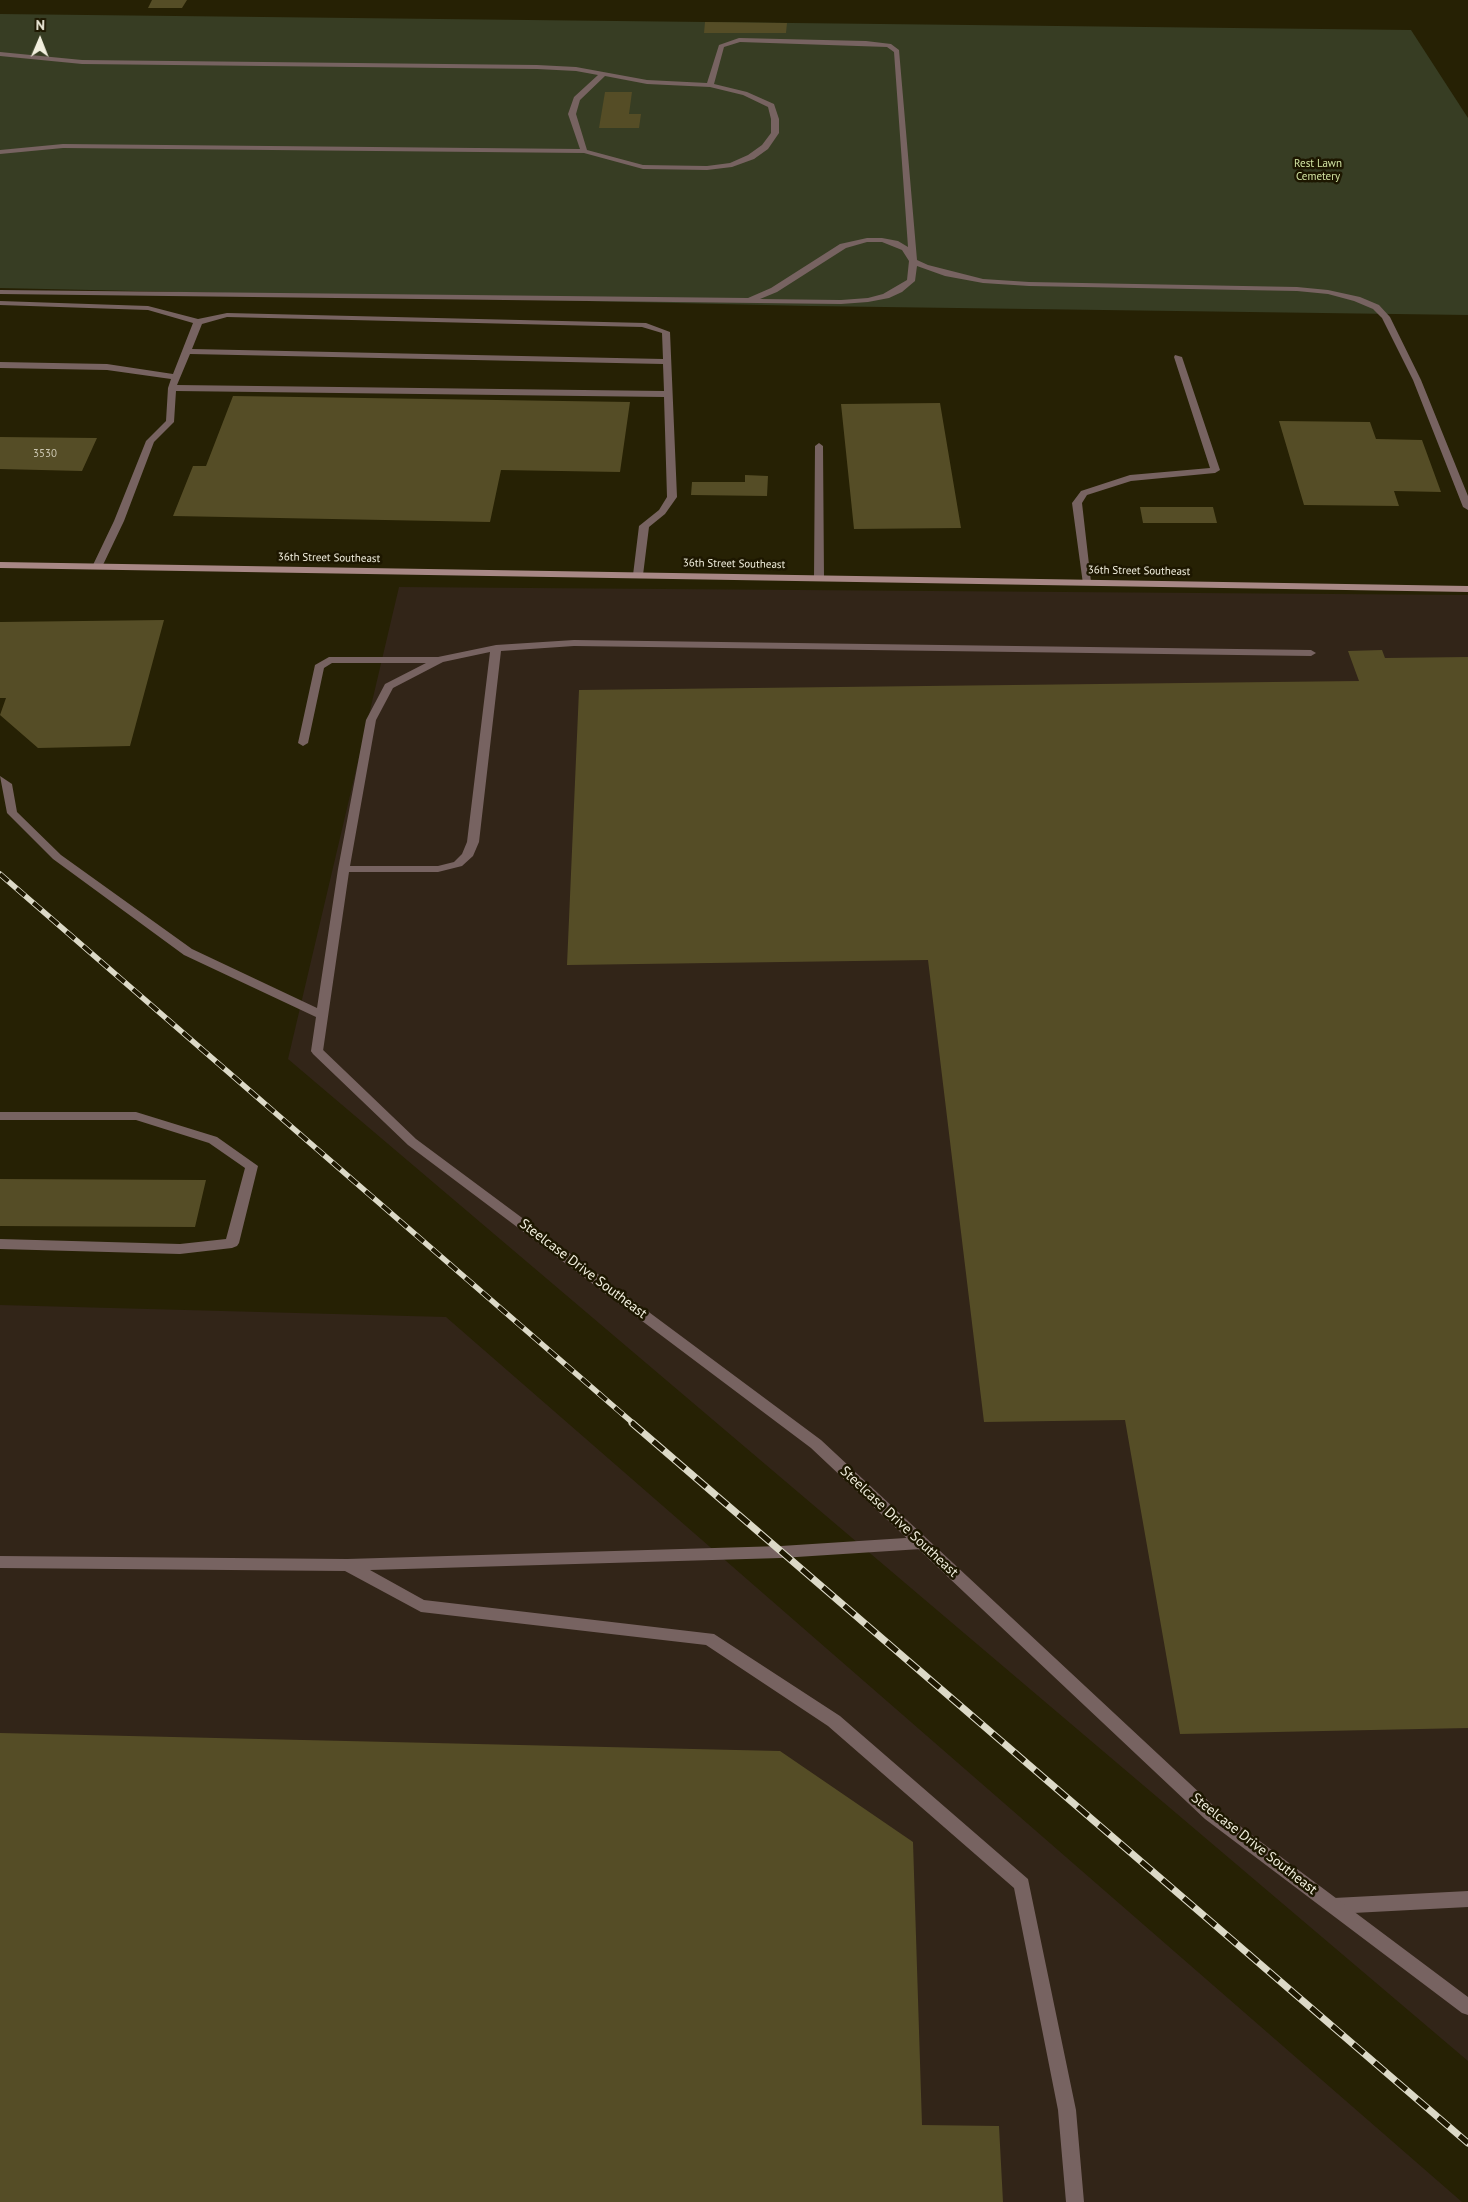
<!DOCTYPE html>
<style>
body{margin:0}
#map{position:relative;width:1468px;height:2202px;overflow:hidden;background:#262104;font-family:"PT Sans",sans-serif}
canvas{display:block}
.north{position:absolute;left:15px;top:15px;width:50px;height:50px;-webkit-text-stroke:4px #1d1700;paint-order:stroke;rotate:1deg;font-size:14px;font-weight:700;line-height:20px;text-align:center;color:#f2efde}
.north::after{content:'';display:block;margin:auto;width:18px;height:22px;background:#f2efde;clip-path:polygon(50% 0,100% 100%,50% 72%,0 100%)}
</style>
<div id="map">
<canvas width="1468" height="2202"></canvas>
<div class="north">N</div>
</div>
<script>
const ctx = document.querySelector('canvas').getContext('2d');
ctx.lineJoin = 'round';
function fill(path, color) { ctx.fillStyle = color; ctx.fill(path, 'evenodd'); }
const toPath = rows => new Path2D(rows.map(r => 'M' + r).join(''));
function stroke(path, color, width, dash) { ctx.strokeStyle = color; ctx.lineWidth = width; ctx.lineCap = dash ? 'butt' : 'round'; ctx.setLineDash(dash || []); ctx.stroke(path); }
function write(font, color, halo, rows, align = 'center') {
  ctx.font = font + ' "PT Sans",sans-serif'; ctx.lineWidth = 5; ctx.setLineDash([]); ctx.textBaseline = 'middle'; ctx.strokeStyle = halo; ctx.fillStyle = color; for (const [text, x, y, turn = 0] of rows) {
    ctx.save(); ctx.translate(x, y); ctx.rotate((+turn || 0) * Math.PI / 180); ctx.textAlign = isNaN(turn) ? turn : align; if (halo) ctx.strokeText(text, 0, 0); ctx.fillText(text, 0, 0); ctx.restore();
  }
}
const industrial = toPath([
 [399,587,1468,595,1468,2061,288,1059],
 [0,1305,446,1317,1462,2202,0,2202]
]);
const green = toPath([
 [0,14,1411,30,1468,118,1468,315,810,306,0,288]
]);
const building = toPath([
 [152,0,187,0,182,8,148,8],
 [705,22,787,23,786,33,704,33],
 [605,92,632,92,629,114,641,114,639,128,599,128],
 [233,396,630,402,620,472,501,470,490,522,173,516,193,466,206,466],
 [940,403,961,528,854,529,841,404],
 [1279,421,1370,422,1376,439,1422,440,1441,492,1394,491,1399,506,1304,505],
 [0,437,97,438,82,471,0,469],
 [745,475,768,476,767,496,691,495,692,482,745,482],
 [1140,507,1213,507,1217,523,1143,523],
 [164,620,130,746,38,748,0,715,6,698,0,698,0,622],
 [1382,650,1385,658,1468,657,1468,1728,1180,1734,1125,1420,984,1422,928,960,567,965,579,690,1359,681,1348,651],
 [0,1179,206,1180,195,1227,0,1226],
 [0,1733,780,1751,913,1842,922,2125,999,2126,1003,2202,0,2202]
]);
const lane = toPath([
 [739,38,866,41,891,44,899,50,917,260,928,265,983,279,1029,282,1297,287,1328,290,1360,297,1379,305,1390,317,1421,380,1468,496,1468,510,1463,507,1413,380,1382,318,1373,309,1354,301,1328,294,1297,291,1029,286,983,283,945,276,917,266,915,281,902,292,889,298,868,302,841,304,0,294,0,290,748,298,771,288,840,244,867,238,882,238,898,241,908,247,894,52,887,47,740,42,724,47,714,84,747,92,774,104,779,119,779,133,768,149,754,159,732,167,707,170,643,169,584,153,63,148,0,154,0,150,63,144,580,149,568,114,574,97,598,75,576,71,537,69,82,64,0,56,0,52,82,60,537,65,576,67,647,80,707,83,719,45,739,38],
 [605,76,647,84,710,87,743,95,768,107,771,119,771,133,762,145,748,155,730,163,707,166,643,165,587,150,576,114,580,100,605,76],
 [867,242,882,242,902,250,909,261,907,280,883,294,868,298,841,300,760,299,777,292,846,248,867,242],
 [0,301,148,306,198,319,227,313,646,323,670,332,677,497,665,514,649,527,643,575,641,577,635,577,633,575,639,526,659,510,667,497,664,397,176,391,174,422,154,442,124,521,102,567,100,569,94,569,92,567,114,521,146,441,166,421,168,388,171,379,107,370,0,368,0,362,107,364,173,374,193,323,148,310,0,305,0,301],
 [227,317,642,327,662,333,663,359,192,349,202,324,227,317],
 [190,354,663,364,664,391,177,385,190,354],
 [1175,355,1182,357,1220,470,1215,473,1131,481,1087,495,1082,503,1091,582,1089,584,1083,584,1072,503,1081,491,1130,475,1210,468,1174,357,1175,355],
 [819,443,823,446,824,578,819,581,814,578,815,446,819,443],
 [574,640,1311,650,1316,653,1311,656,574,646,501,651,479,842,473,856,462,866,438,872,349,872,323,1051,317,1055,311,1051,316,1017,184,955,53,859,7,813,0,776,12,784,17,812,61,855,192,949,317,1008,338,869,366,720,385,684,426,663,332,663,324,668,308,743,303,746,298,743,315,665,329,657,438,657,496,645,574,640],
 [490,652,467,842,462,854,454,862,438,866,350,866,376,720,393,688,443,662,490,652],
 [0,1112,136,1112,217,1137,258,1166,239,1243,237,1246,232,1248,180,1254,0,1249,0,1239,180,1244,226,1239,245,1168,209,1143,136,1120,0,1120,0,1112],
 [921,1537,926,1539,928,1543,926,1547,921,1549,781,1558,370,1570,424,1600,714,1634,840,1716,1028,1879,1076,2110,1084,2202,1066,2202,1058,2110,1014,1888,828,1726,706,1645,421,1612,345,1571,0,1568,0,1556,347,1559,781,1546,921,1537],
 [1468,1891,1468,1907,1334,1914,1328,1911,1326,1906,1328,1901,1334,1898,1468,1891]
]);
const street = toPath([
 [317,1047,321,1048,416,1139,821,1440,1217,1809,1468,1997,1468,2015,1462,2013,1205,1819,811,1448,408,1145,313,1054,311,1051,317,1047]
]);
const secondary = toPath([
 [0,562,1468,586,1468,592,0,568,0,562]
]);
const railFar1 = toPath([
 [0,874,634,1424]
]);
const rail = toPath([
 [632,1423,1468,2143]
]);
const farParknames = [
 ["Rest Lawn",1318,164],
 ["Cemetery",1318,177]
];
const numberNames = [
 ["3530",45,454]
];
const farStreetnames = [
 ["36th Street Southeast",329,558,1],
 ["36th Street Southeast",734,564,1],
 ["36th Street Southeast",1139,571,1]
];
const streetNames = [
 ["Steelcase Drive Southeast",583,1269,37],
 ["Steelcase Drive Southeast",899,1522,43],
 ["Steelcase Drive Southeast",1254,1844,38]
];
fill(industrial, '#322518');
fill(green, '#373d23');
fill(building, '#554d26');
fill(lane, '#776361');
fill(street, '#776361');
fill(secondary, '#a88886');
stroke(railFar1, '#dcd9c7', 5.5);
stroke(rail, '#dcd9c7', 7);
stroke(railFar1, '#1d1700', 4, [11]);
stroke(rail, '#1d1700', 5, [14]);
write('11px', '#d3e5a3', '#1d1700', farParknames);
write('11px', '#cbc6b0', null, numberNames);
write('11px', '#f2efde', '#1d1700', farStreetnames);
write('14px', '#f2efde', '#1d1700', streetNames);
</script>
